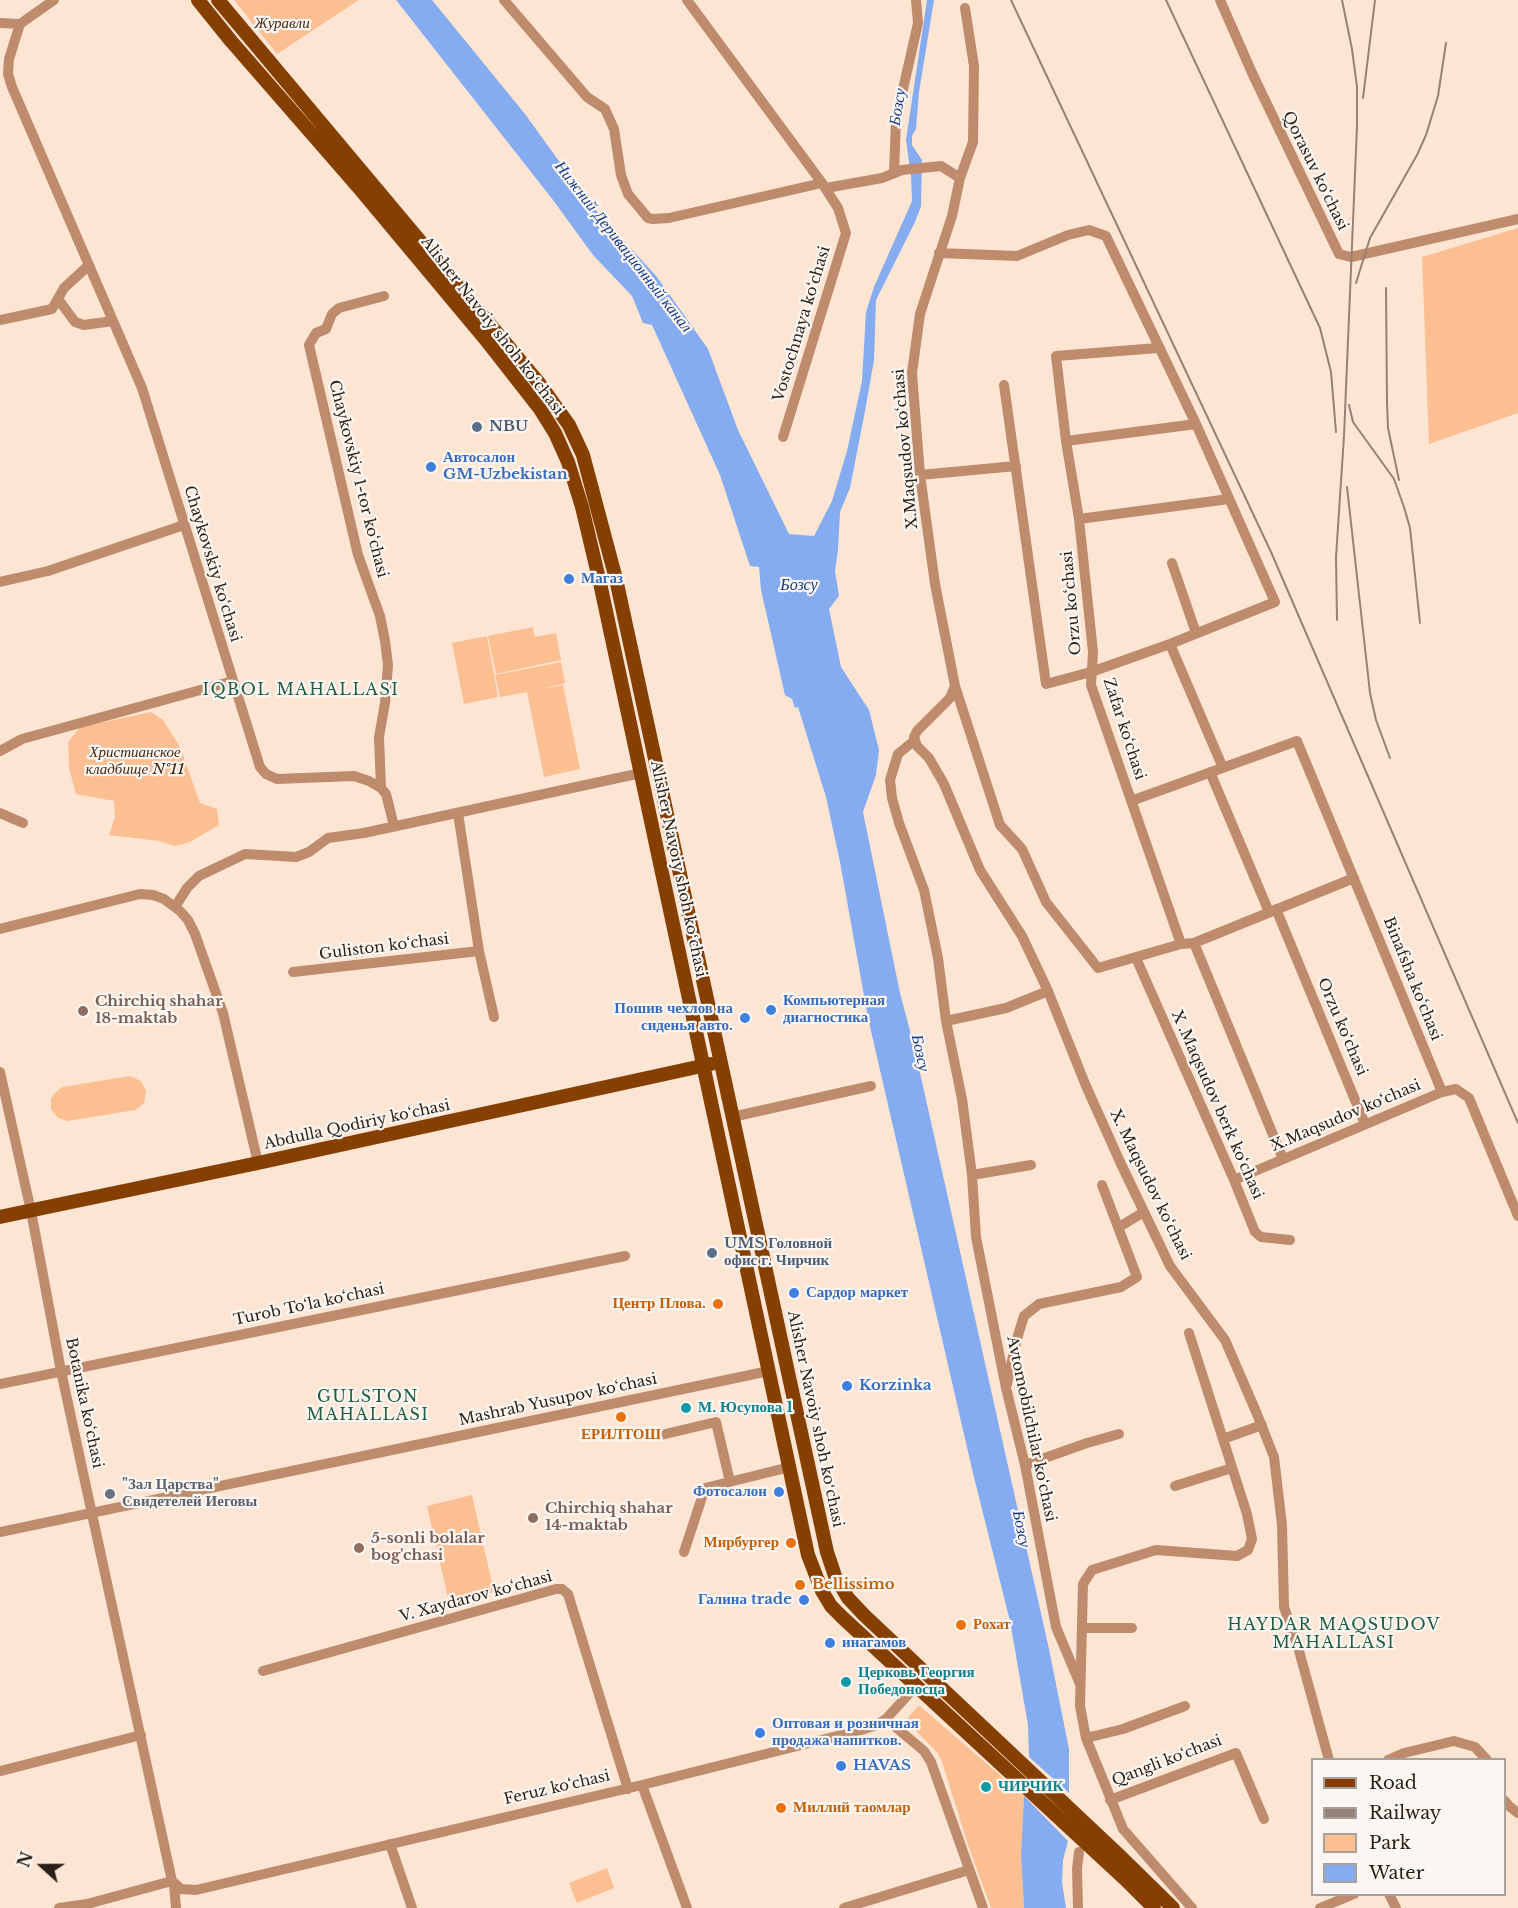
<!DOCTYPE html>
<meta charset="utf-8">
<style>
body{margin:0}
#map{position:relative;width:1518px;height:1908px;overflow:hidden;background:#fde5d4;font-family:"Libre Baskerville",serif}
canvas{display:block}
.legend{position:absolute;left:1311px;top:1758px;width:195px;height:138px;box-sizing:border-box;background:#fcf6f2;border:2px solid #a8a09a;margin:0;padding:8px 10px;list-style:none;font-size:18px;color:#2a1f17}
.legend li{display:flex;align-items:center;gap:12px;height:30px}
.legend b{width:30px;border:2px solid #a8a09a}
.north{position:absolute;left:12px;top:1836px;width:60px;height:60px;-webkit-text-stroke:4px #fcf6f2;paint-order:stroke;rotate:291deg;font-size:16px;font-weight:700;line-height:24px;text-align:center;color:#2a1f17}
.north::after{content:'';display:block;margin:auto;width:21px;height:27px;background:#2a1f17;clip-path:polygon(50% 0,100% 100%,50% 72%,0 100%)}
</style>
<div id="map">
<canvas width="1518" height="1908"></canvas>
<ul class="legend">
<li><b style="height:8px;background:#853f00"></b>Road</li>
<li><b style="height:8px;background:#938275"></b>Railway</li>
<li><b style="height:16px;background:#fbbf92"></b>Park</li>
<li><b style="height:16px;background:#85abf1"></b>Water</li>
</ul>
<div class="north">N</div>
</div>
<script>
const ctx = document.querySelector('canvas').getContext('2d');
ctx.lineJoin = 'round';
function fill(path, color) { ctx.fillStyle = color; ctx.fill(path, 'evenodd'); }
const toPath = rows => new Path2D(rows.map(r => 'M' + r).join(''));
function stroke(path, color, width, dash) { ctx.strokeStyle = color; ctx.lineWidth = width; ctx.lineCap = dash ? 'butt' : 'round'; ctx.setLineDash(dash || []); ctx.stroke(path); }
function write(font, color, halo, rows, align = 'center') {
  ctx.font = font + ' "Libre Baskerville",serif'; ctx.lineWidth = 4.5; ctx.setLineDash([]); ctx.textBaseline = 'middle'; ctx.strokeStyle = halo; ctx.fillStyle = color; for (const [text, x, y, turn = 0] of rows) {
    ctx.save(); ctx.translate(x, y); ctx.rotate((+turn || 0) * Math.PI / 180); ctx.textAlign = isNaN(turn) ? turn : align; if (halo) ctx.strokeText(text, 0, 0); ctx.fillText(text, 0, 0); ctx.restore();
  }
}
const green = toPath([
 [234,0,359,0,277,54],
 [1518,228,1518,413,1429,444,1422,257],
 [533,627,535,637,556,633,561,660,496,674,488,636],
 [487,636,498,697,464,704,452,643],
 [561,662,565,683,542,689,563,685,580,769,544,777,527,692,500,697,495,675],
 [151,712,163,720,180,747,200,803,217,809,219,825,190,842,175,846,159,841,109,835,115,817,114,801,76,794,69,768,68,742,80,727],
 [130,1076,141,1081,146,1091,144,1103,135,1110,68,1121,58,1118,51,1109,51,1099,54,1094,62,1087],
 [472,1495,494,1592,449,1602,427,1506],
 [920,1706,1024,1796,1021,1857,1024,1908,991,1908,968,1845,942,1762,937,1752,907,1722,907,1719,917,1707],
 [607,1868,614,1888,577,1903,569,1883]
]);
const water = toPath([
 [396,0,432,0,525,114,590,204,657,277,708,349,738,430,789,534,814,536,832,501,847,451,862,381,866,312,874,287,912,201,911,176,906,140,927,0,934,0,919,92,916,129,912,136,912,145,922,160,921,206,915,222,876,300,874,360,865,411,850,488,840,512,838,550,835,571,839,596,829,609,841,667,869,710,879,750,876,775,863,812,900,993,914,1046,1049,1649,1069,1749,1069,1793,1029,1757,1028,1725,1010,1621,972,1469,868,1018,840,862,826,797,798,707,795,708,792,699,785,695,761,590,759,567,750,566,720,475,652,325,643,323,632,296,593,255,553,200],
 [1024,1796,1068,1841,1063,1860,1062,1882,1066,1908,1024,1908,1021,1856]
]);
const minor = toPath([
 [54,0,20,24,9,59,8,74,12,87,142,388,260,767,266,774,277,779,354,776,369,781,381,788,386,794,394,826],
 [504,0,587,97,605,109,614,129,621,175,628,194,648,218,653,219,669,218,822,183],
 [687,0,822,183,838,208,846,233,783,437],
 [1220,0,1253,75,1339,254,1351,257,1518,219],
 [965,8,974,66,973,142,960,178,952,216,920,314,912,373,920,475,935,584,955,686,1000,825,1022,849,1046,902,1098,968,1181,944,1194,943,1354,878],
 [0,23,20,24],
 [894,173,896,120,918,23,916,0],
 [826,188,882,178,902,170,941,166,960,178],
 [939,253,1017,256,1068,235,1089,230,1106,236,1196,424,1275,602,1170,644,1091,672,1046,684,1004,385],
 [58,299,75,322,84,325,113,321],
 [0,320,52,309,64,288,89,265],
 [1158,348,1056,356,1066,441,1079,519,1093,652,1091,685,1181,944],
 [1066,441,1196,424],
 [920,475,1016,466],
 [1079,519,1229,499],
 [1172,563,1196,633],
 [0,582,48,571,184,525],
 [1170,644,1223,768],
 [955,686,950,698,917,731,914,737,917,746,929,758,944,784,980,870,1022,936,1048,991,1086,1086,1121,1164,1170,1266,1225,1340,1257,1414,1274,1457,1282,1525,1284,1607,1298,1647,1329,1760],
 [915,740,898,754,890,780,892,798,899,823,924,890,938,958,946,1021,962,1099,972,1175,976,1237,1006,1388,1025,1465,1056,1627,1080,1684],
 [0,751,22,739,233,681],
 [1210,772,1269,912],
 [381,788,379,737,385,703,388,665,385,641,380,616,358,555,309,345,316,333,326,329,332,314,339,308,384,296],
 [1131,801,1297,741,1442,1092],
 [0,813,23,823],
 [458,813,479,951,494,1017],
 [175,907,187,888,199,876,245,854,296,857,309,852,328,838,364,833,641,773],
 [1276,909,1365,1124],
 [0,929,140,894,153,895,164,899,180,911,188,920,195,934,223,1013,258,1163],
 [1194,943,1283,1159],
 [1136,958,1234,1180,1255,1232,1261,1237,1290,1240],
 [293,972,479,951],
 [946,1021,1006,1008,1048,991],
 [0,1072,31,1211,61,1371,92,1514,172,1881],
 [732,1117,871,1086],
 [972,1175,1031,1165],
 [1234,1180,1442,1092,1456,1089,1469,1098,1518,1216],
 [1119,1227,1144,1212],
 [1189,1333,1247,1514,1252,1539,1248,1550,1237,1556,1156,1550,1092,1570,1083,1584,1080,1706,1086,1738,1123,1829,1192,1908],
 [0,1384,625,1256],
 [1007,1384,1016,1342,1024,1316,1039,1304,1121,1287,1137,1277,1102,1185],
 [657,1436,716,1422,730,1482],
 [1223,1439,1262,1425],
 [1025,1465,1087,1443,1119,1434],
 [1175,1486,1232,1468],
 [0,1532,769,1371],
 [684,1552,705,1488,790,1467],
 [1082,1628,1132,1628],
 [263,1671,556,1589,562,1589,568,1594,628,1789],
 [886,1719,924,1751,931,1762,983,1908],
 [1086,1738,1123,1729,1185,1706],
 [1388,1760,1404,1753,1454,1741,1475,1747,1487,1760],
 [1,1771,141,1735],
 [642,1785,687,1908],
 [1110,1800,1236,1753,1264,1819],
 [1504,1800,1509,1806,1518,1813],
 [390,1844,412,1908],
 [172,1881,181,1889,196,1890,642,1785,861,1730,877,1725,886,1719,916,1686],
 [174,1885,176,1908],
 [1389,1894,1396,1908],
 [59,1908,87,1904,172,1881],
 [844,1908,969,1870],
 [1078,1908,1077,1869,1079,1852],
 [1320,1908,1354,1894]
]);
const major = toPath([
 [198,0,231,41,359,188,486,340,540,409,555,433,568,462,582,507,600,583,808,1555,822,1591,831,1606,843,1618,1125,1879,1154,1908],
 [218,0,539,383,569,425,583,455,616,579,827,1552,835,1576,848,1598,864,1615,1119,1855,1173,1908],
 [0,1217,258,1163,711,1064]
]);
const rail = toPath([
 [1011,0,1271,552,1518,1123],
 [1166,0,1320,328,1331,372,1336,432],
 [1363,98,1375,0],
 [1356,283,1370,238,1417,155,1426,135,1438,96,1446,43],
 [1386,288,1387,402,1388,428,1399,480],
 [1349,405,1353,422,1394,479,1404,507,1410,528,1420,623],
 [1347,487,1370,693,1376,720,1390,758],
 [1337,620,1336,557,1344,436,1357,126,1357,87,1352,49,1342,0]
]);
const markers = [
 [477,427,6,"#5c6f8a"],
 [431,467,6,"#3f7fe0"],
 [569,579,6,"#3f7fe0"],
 [771,1010,6,"#3f7fe0"],
 [83,1011,6,"#8d6e63"],
 [745,1018,6,"#3f7fe0"],
 [712,1253,6,"#5c6f8a"],
 [794,1293,6,"#3f7fe0"],
 [718,1304,6,"#e8710a"],
 [847,1386,6,"#3f7fe0"],
 [686,1408,6,"#0f9aa8"],
 [621,1417,6,"#e8710a"],
 [779,1492,6,"#3f7fe0"],
 [110,1494,6,"#6b7280"],
 [533,1518,6,"#8d6e63"],
 [791,1543,6,"#e8710a"],
 [359,1548,6,"#8d6e63"],
 [800,1585,6,"#e8710a"],
 [804,1600,6,"#3f7fe0"],
 [961,1625,6,"#e8710a"],
 [830,1643,6,"#3f7fe0"],
 [846,1682,6,"#0f9aa8"],
 [760,1733,6,"#3f7fe0"],
 [841,1766,6,"#3f7fe0"],
 [986,1787,6,"#0f9aa8"],
 [781,1808,6,"#e8710a"]
];
const parkNames = [
 ["Журавли",282,24],
 ["Христианское",135,753],
 ["кладбище №11",135,770]
];
const streetNames = [
 ["Qorasuv ko‘chasi",1315,171,64],
 ["Vostochnaya ko‘chasi",802,324,-73],
 ["Alisher Navoiy shoh koʻchasi",492,326,52],
 ["X.Maqsudov ko‘chasi",906,449,-95],
 ["Chaykovskiy 1-tor ko‘chasi",358,479,76],
 ["Chaykovskiy ko‘chasi",212,564,73],
 ["Orzu ko‘chasi",1072,603,-95],
 ["Zafar ko‘chasi",1124,729,72],
 ["Alisher Navoiy shoh koʻchasi",678,869,78],
 ["Guliston ko‘chasi",384,947,-7],
 ["Binafsha ko‘chasi",1412,979,68],
 ["Orzu ko‘chasi",1342,1027,67],
 ["X .Maqsudov berk ko‘chasi",1217,1105,66],
 ["X.Maqsudov ko‘chasi",1346,1116,-23],
 ["Abdulla Qodiriy ko‘chasi",357,1125,-12],
 ["X. Maqsudov ko‘chasi",1150,1185,64],
 ["Turob To‘la ko‘chasi",309,1305,-12],
 ["Mashrab Yusupov ko‘chasi",558,1400,-12],
 ["Botanika ko‘chasi",84,1403,78],
 ["Alisher Navoiy shoh koʻchasi",815,1419,78],
 ["Avtomobilchilar ko‘chasi",1031,1429,78],
 ["V. Xaydarov ko‘chasi",476,1597,-15],
 ["Qangli ko‘chasi",1167,1761,-21],
 ["Feruz ko‘chasi",557,1788,-13]
];
const serviceNames = [
 ["NBU",489,427],
 ["UMS Головной",724,1244],
 ["офис г. Чирчик",724,1261]
];
const shopNames = [
 ["Автосалон",443,458],
 ["GM-Uzbekistan",443,475],
 ["Магаз",581,579],
 ["Компьютерная",783,1001],
 ["диагностика",783,1018],
 ["Пошив чехлов на",733,1009,"right"],
 ["сиденья авто.",733,1026,"right"],
 ["Сардор маркет",806,1293],
 ["Korzinka",859,1386],
 ["Фотосалон",767,1492,"right"],
 ["Галина trade",792,1600,"right"],
 ["инагамов",842,1643],
 ["Оптовая и розничная",772,1724],
 ["продажа напитков.",772,1741],
 ["HAVAS",853,1766]
];
const educationNames = [
 ["Chirchiq shahar",95,1002],
 ["18-maktab",95,1019],
 ["Chirchiq shahar",545,1509],
 ["14-maktab",545,1526],
 ["5-sonli bolalar",371,1539],
 ["bog'chasi",371,1556]
];
const foodNames = [
 ["Центр Плова.",706,1304,"right"],
 ["ЕРИЛТОШ",621,1435,"center"],
 ["Мирбургер",779,1543,"right"],
 ["Bellissimo",812,1585],
 ["Рохат",973,1625],
 ["Миллий таомлар",793,1808]
];
const cultureNames = [
 ["М. Юсупова 1",698,1408],
 ["Церковь Георгия",858,1673],
 ["Победоносца",858,1690],
 ["ЧИРЧИК",998,1787]
];
const worshipNames = [
 ["\"Зал Царства\"",122,1485],
 ["Свидетелей Иеговы",122,1502]
];
const waterNames = [
 ["Бозсу",898,107,-81],
 ["Нижний Деривационный канал",623,247,52],
 ["Бозсу",799,585],
 ["Бозсу",920,1053,78],
 ["Бозсу",1021,1529,78]
];
const neighbourhoodNames = [
 ["IQBOL MAHALLASI",301,690],
 ["GULSTON",368,1397],
 ["MAHALLASI",368,1415],
 ["HAYDAR MAQSUDOV",1334,1625],
 ["MAHALLASI",1334,1643]
];
fill(green, '#fbbf92');
fill(water, '#85abf1');
stroke(minor, '#be8b6c', 10);
stroke(major, '#853f00', 14);
stroke(rail, '#938275', 2);
for (const [x, y, r, color] of markers) { const dot = new Path2D(); dot.arc(x, y, r, 0, 2 * Math.PI); ctx.fillStyle = color; ctx.fill(dot); stroke(dot, '#fcf6f2', 2); }
write('italic 15px', '#43270f', '#fcf6f2', parkNames);
write('15px', '#2a1f17', '#fcf6f2', streetNames);
write('bold 15px', '#4e5e75', '#fcf6f2', serviceNames, 'left');
write('bold 15px', '#366cbe', '#fcf6f2', shopNames, 'left');
write('bold 15px', '#785e54', '#fcf6f2', educationNames, 'left');
write('bold 15px', '#c56008', '#fcf6f2', foodNames, 'left');
write('bold 15px', '#0d838f', '#fcf6f2', cultureNames, 'left');
write('bold 15px', '#5b616d', '#fcf6f2', worshipNames, 'left');
write('italic 16px', '#0f3987', '#fcf6f2', waterNames);
ctx.letterSpacing = '1.5px';
write('16px', '#1d5e43', '#fcf6f2', neighbourhoodNames);
ctx.letterSpacing = '0px';
</script>
